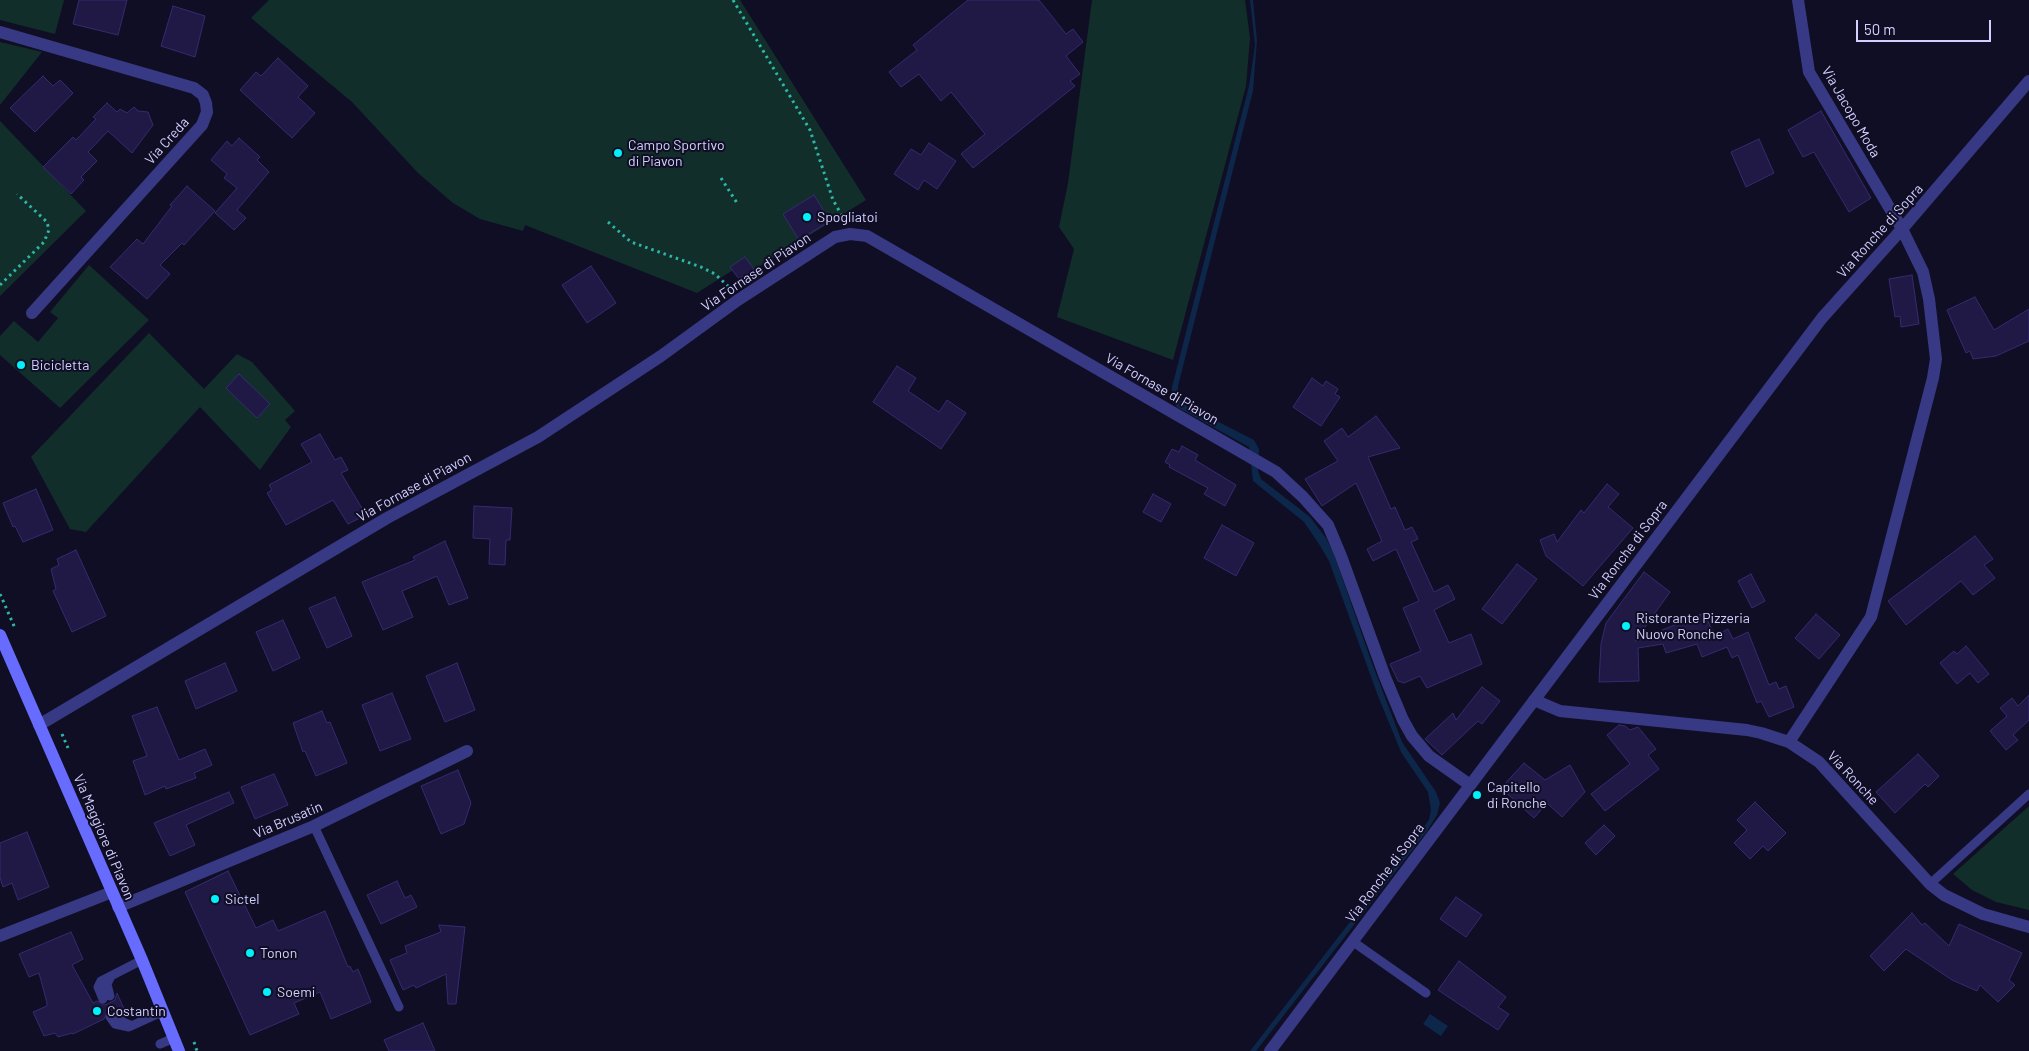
<!DOCTYPE html>
<style>
body{margin:0}
#map{position:relative;width:2029px;height:1051px;overflow:hidden;background:#100e24;font-family:Barlow,sans-serif}
canvas{display:block}
.scale{position:absolute;left:1856px;top:20px;width:135px;height:22px;box-sizing:border-box;border:2px solid #d3d0ff;border-top:0;padding-left:6px;font-size:15px;line-height:18px;white-space:nowrap;color:#d3d0ff;-webkit-text-stroke:4px #100e24;paint-order:stroke}
</style>
<div id="map">
<canvas width="2029" height="1051"></canvas>
<div class="scale">50 m</div>
</div>
<script>
const ctx = document.querySelector('canvas').getContext('2d');
ctx.lineJoin = 'round';
function fill(path, color) { ctx.fillStyle = color; ctx.fill(path, 'evenodd'); }
const toPath = rows => new Path2D(rows.map(r => 'M' + r).join(''));
function stroke(path, color, width, dash) { ctx.strokeStyle = color; ctx.lineWidth = width; ctx.lineCap = dash ? 'butt' : 'round'; ctx.setLineDash(dash || []); ctx.stroke(path); }
function write(font, color, halo, rows, align = 'center') {
  ctx.font = font + ' Barlow,sans-serif'; ctx.lineWidth = 4; ctx.setLineDash([]); ctx.textBaseline = 'middle'; ctx.strokeStyle = halo; ctx.fillStyle = color; for (const [text, x, y, turn = 0] of rows) {
    ctx.save(); ctx.translate(x, y); ctx.rotate((+turn || 0) * Math.PI / 180); ctx.textAlign = isNaN(turn) ? turn : align; if (halo) ctx.strokeText(text, 0, 0); ctx.fillText(text, 0, 0); ctx.restore();
  }
}
const green = toPath([
 [0,0,64,0,55,34,0,20],
 [269,0,740,0,866,200,739,279,733,270,697,293,525,225,523,231,480,219,453,203,418,173,352,102,251,18],
 [1092,0,1245,0,1250,38,1246,86,1173,360,1057,317,1074,249,1059,227,1068,183],
 [0,42,42,52,0,105],
 [0,121,86,211,0,296],
 [89,265,149,320,60,408,0,355,0,336,14,321,38,342,58,318,50,312],
 [149,333,204,389,237,354,252,362,295,411,285,420,291,427,260,470,200,407,86,532,70,529,31,457],
 [2029,806,2029,910,1996,902,1972,890,1953,874]
]);
const water = toPath([
 [1250,0,1253,0,1257,40,1253,91,1178,386,1178,397,1183,404,1254,440,1259,449,1258,471,1261,479,1310,517,1326,538,1334,554,1370,658,1402,742,1436,792,1440,803,1437,815,1427,831,1256,1051,1250,1051,1429,820,1431,810,1428,792,1401,752,1378,696,1329,561,1319,544,1304,522,1253,481,1249,447,1177,407,1172,399,1172,387,1249,86,1255,45],
 [1430,1014,1448,1026,1441,1036,1423,1024]
]);
const building = toPath([
 [79,0,127,0,118,35,73,24,79,0],
 [968,0,1039,0,1066,34,1073,29,1083,42,1066,56,1080,74,1070,81,1075,86,973,168,961,154,985,134,951,92,941,101,919,74,901,87,889,72,917,50,913,45,968,0],
 [173,6,205,16,195,57,161,46,173,6],
 [278,58,308,86,298,97,315,113,292,138,240,90,256,72,261,76,278,58],
 [43,76,53,86,60,80,73,93,35,132,10,108,43,76],
 [107,103,117,112,120,109,127,113,134,107,138,111,148,112,153,125,132,153,108,131,88,152,97,161,81,177,84,180,71,194,43,167,73,137,76,140,96,119,93,117,107,103],
 [1821,111,1871,198,1849,212,1814,152,1803,157,1788,130,1821,111],
 [239,138,260,157,257,160,269,172,237,210,246,218,234,230,215,213,237,188,224,178,227,174,211,160,227,141,232,146,239,138],
 [1759,139,1774,173,1746,187,1731,152,1759,139],
 [929,143,956,161,937,189,924,180,918,190,894,174,911,149,921,155,929,143],
 [187,186,215,211,184,245,182,243,160,265,170,274,147,299,110,267,137,239,143,244,172,206,170,205,187,186],
 [814,195,830,221,799,240,783,214,814,195],
 [745,257,754,269,739,279,730,267,745,257],
 [591,266,616,303,587,323,562,285,591,266],
 [1912,275,1919,324,1901,327,1900,316,1895,317,1889,279,1912,275],
 [1975,297,1994,330,2029,309,2029,341,1996,356,1973,359,1970,351,1966,353,1947,310,1975,297],
 [897,366,916,378,908,391,939,412,947,400,966,413,941,449,873,402,897,366],
 [239,374,270,404,257,418,226,388,239,374],
 [1312,378,1323,386,1326,381,1338,389,1335,394,1340,397,1321,426,1293,407,1312,378],
 [1376,416,1400,448,1368,457,1391,509,1395,507,1405,530,1412,527,1418,539,1411,542,1434,592,1448,585,1455,599,1434,610,1449,643,1471,634,1482,664,1427,688,1420,676,1404,683,1398,681,1390,664,1421,651,1403,608,1419,601,1396,549,1373,561,1367,549,1382,541,1356,483,1322,506,1305,479,1338,461,1324,441,1342,428,1348,437,1376,416],
 [320,434,335,460,341,457,348,470,341,473,366,515,348,524,333,500,286,525,267,493,272,490,269,485,312,462,301,444,320,434],
 [1182,446,1198,455,1195,460,1236,485,1225,506,1204,494,1208,488,1169,467,1170,465,1165,462,1172,449,1179,452,1182,446],
 [1607,484,1619,494,1608,507,1633,528,1583,586,1546,556,1540,540,1554,534,1557,542,1581,510,1584,513,1607,484],
 [36,489,53,530,23,542,15,526,13,527,3,503,36,489],
 [1153,494,1171,504,1161,522,1143,512,1153,494],
 [474,506,512,508,510,540,506,540,505,565,489,564,490,539,473,538,474,506],
 [1222,525,1254,543,1236,576,1204,558,1222,525],
 [1975,536,1993,559,1984,565,1995,578,1973,595,1961,581,1906,625,1888,601,1975,536],
 [445,541,468,598,449,605,437,576,402,591,413,617,383,630,362,582,415,560,413,557,445,541],
 [76,550,106,616,72,632,53,591,56,589,51,569,59,565,57,559,76,550],
 [1517,564,1537,579,1502,624,1482,609,1517,564],
 [1644,572,1670,592,1635,641,1704,613,1715,636,1728,629,1733,639,1748,632,1769,685,1776,682,1779,689,1786,686,1794,707,1769,717,1761,701,1757,703,1738,655,1732,658,1727,647,1702,657,1697,644,1666,653,1663,644,1638,648,1639,681,1599,682,1601,644,1606,623,1644,572],
 [1751,574,1765,601,1752,608,1738,581,1751,574],
 [335,597,352,636,327,648,309,608,335,597],
 [1816,614,1840,635,1819,659,1795,638,1816,614],
 [283,620,300,658,273,671,256,632,283,620],
 [1966,646,1989,674,1978,683,1970,673,1957,684,1940,663,1954,651,1957,654,1966,646],
 [225,663,237,691,196,709,185,681,225,663],
 [457,663,475,710,445,722,426,676,457,663],
 [1482,687,1500,701,1482,724,1478,721,1442,755,1425,739,1453,713,1456,720,1482,687],
 [392,693,411,739,380,751,362,705,392,693],
 [2029,695,2029,720,2013,735,2018,740,2006,750,1990,731,2007,716,2000,708,2012,698,2018,706,2029,695],
 [157,707,179,760,205,749,212,765,194,773,196,778,166,789,165,786,145,795,133,761,147,756,132,716,157,707],
 [322,711,327,723,330,722,347,763,316,776,305,751,303,752,293,723,322,711],
 [1619,725,1625,726,1630,730,1638,727,1656,749,1648,755,1659,769,1605,811,1591,794,1630,764,1607,735,1619,725],
 [1918,754,1939,776,1928,787,1925,784,1895,813,1876,792,1918,754],
 [1524,763,1545,780,1570,765,1585,792,1562,817,1547,803,1534,818,1501,788,1524,763],
 [458,770,471,803,464,824,441,834,421,786,458,770],
 [274,774,288,805,255,819,241,787,274,774],
 [229,792,234,803,186,825,195,845,170,856,154,823,229,792],
 [1755,802,1786,833,1768,851,1763,846,1750,859,1734,843,1747,830,1737,820,1755,802],
 [1604,825,1615,836,1596,855,1585,843,1604,825],
 [27,832,49,887,18,900,12,883,3,887,0,878,0,843,27,832],
 [228,871,256,928,273,920,278,931,325,911,348,967,350,966,353,972,358,969,371,1002,331,1019,320,992,294,1003,299,1014,250,1035,185,892,228,871],
 [397,881,405,898,411,895,417,907,381,924,367,895,397,881],
 [1456,897,1482,915,1466,937,1440,919,1456,897],
 [1912,913,1922,925,1925,923,1949,946,1959,924,2022,953,2009,980,2015,985,1998,1002,1980,985,1977,991,1952,980,1906,949,1884,971,1870,956,1912,913],
 [439,925,465,927,456,1004,448,1004,446,974,416,988,414,985,403,990,390,960,407,953,405,946,441,932,439,925],
 [71,932,83,959,72,965,93,1003,97,1001,105,1005,115,1000,117,993,125,1011,117,1008,107,1012,104,1019,73,1034,72,1033,58,1037,55,1033,44,1036,33,1012,47,1006,47,1003,39,973,29,977,19,954,71,932],
 [1459,961,1506,997,1498,1007,1509,1014,1498,1030,1438,990,1459,961],
 [423,1023,435,1051,389,1051,384,1040,423,1023]
]);
const path = toPath([
 [733,0,810,130,833,200,845,221],
 [721,178,737,203],
 [608,222,631,242,701,267,715,274,730,288],
 [0,285,44,242,49,230,47,222,17,194],
 [0,594,15,628],
 [62,734,68,748],
 [194,1042,197,1051]
]);
const service = toPath([
 [314,826,399,1007],
 [1930,884,2029,794],
 [1352,941,1426,993],
 [110,996,107,984,111,976],
 [103,999,98,987,101,981,142,960],
 [117,1014,123,1022,130,1025],
 [110,1017,115,1024,129,1027,164,1011],
 [160,1044,174,1038]
]);
const minor = toPath([
 [0,32,194,88,203,95,206,103,207,112,202,125,32,313],
 [1534,700,1560,711,1747,730,1761,733,1789,742,1819,762,1930,884,1944,895,1983,914,2029,927],
 [39,725,387,518,538,437,661,356,738,300,835,237,850,234,867,236,1276,472,1303,497,1328,525,1341,556,1385,677,1403,720,1412,736,1429,756,1470,785],
 [1789,742,1871,617,1933,378,1936,359,1929,299,1923,272,1902,229,1809,72,1798,0],
 [118,907,314,826,467,751],
 [0,936,112,892],
 [1270,1051,1822,318,1902,229,2029,81]
]);
const secondary = toPath([
 [0,635,142,960,179,1051]
]);
const markers = [
 [618,153,5,"#00f1fb"],
 [807,217,5,"#00f1fb"],
 [21,365,5,"#00f1fb"],
 [1626,626,5,"#00f1fb"],
 [1477,795,5,"#00f1fb"],
 [215,899,5,"#00f1fb"],
 [250,953,5,"#00f1fb"],
 [267,992,5,"#00f1fb"],
 [97,1011,5,"#00f1fb"]
];
const streetNames = [
 ["Via Jacopo Moda",1851,112,60],
 ["Via Creda",167,141,-48],
 ["Via Ronche di Sopra",1880,231,-48],
 ["Via Fornase di Piavon",756,272,-34],
 ["Via Fornase di Piavon",1162,389,30],
 ["Via Fornase di Piavon",414,487,-29],
 ["Via Ronche di Sopra",1628,550,-53],
 ["Via Ronche",1853,778,47],
 ["Via Brusatin",288,820,-23],
 ["Via Maggiore di Piavon",104,837,67],
 ["Via Ronche di Sopra",1385,873,-53]
];
const poiNames = [
 ["Campo Sportivo",628,145],
 ["di Piavon",628,161],
 ["Spogliatoi",817,217],
 ["Bicicletta",31,365],
 ["Ristorante Pizzeria",1636,618],
 ["Nuovo Ronche",1636,634],
 ["Capitello",1487,787],
 ["di Ronche",1487,803],
 ["Sictel",225,899],
 ["Tonon",260,953],
 ["Soemi",277,992],
 ["Costantin",107,1011]
];
fill(green, '#112e2b');
fill(water, '#0c274a');
fill(building, '#201945');
stroke(building, '#352b71', 1);
stroke(path, '#2cb7a7', 3, [2.5, 4]);
stroke(service, '#383984', 9);
stroke(minor, '#383984', 12);
stroke(secondary, '#676cff', 12);
for (const [x, y, r, color] of markers) { const dot = new Path2D(); dot.arc(x, y, r, 0, 2 * Math.PI); ctx.fillStyle = color; ctx.fill(dot); stroke(dot, '#100e24', 2); }
write('14px', '#d3d0ff', '#100e24', streetNames);
write('14px', '#d3d0ff', '#100e24', poiNames, 'left');
</script>
